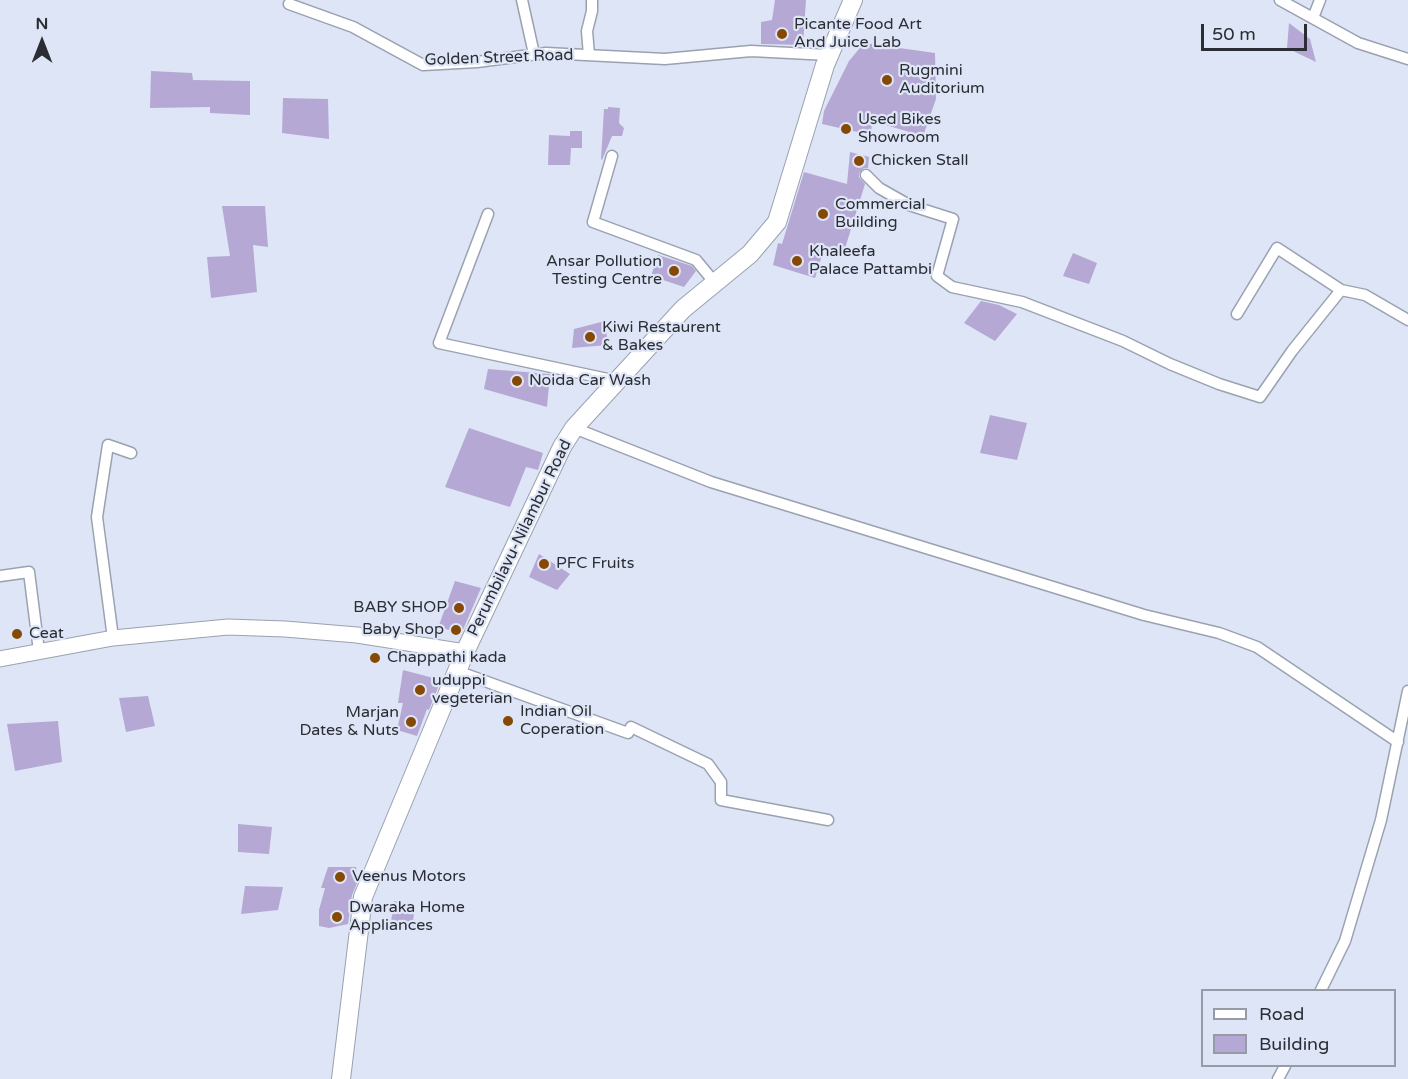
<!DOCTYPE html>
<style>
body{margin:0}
#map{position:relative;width:1408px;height:1079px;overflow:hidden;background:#dee5f6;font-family:"Varela Round",sans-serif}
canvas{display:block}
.legend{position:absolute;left:1201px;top:989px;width:195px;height:78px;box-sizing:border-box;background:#dee5f6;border:2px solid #969ba8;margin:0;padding:8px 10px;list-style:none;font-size:18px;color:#2a2d33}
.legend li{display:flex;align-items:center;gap:12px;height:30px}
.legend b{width:30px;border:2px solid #969ba8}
.north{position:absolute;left:12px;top:12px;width:60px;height:60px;-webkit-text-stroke:4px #dee5f6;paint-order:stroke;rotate:0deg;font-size:16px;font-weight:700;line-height:24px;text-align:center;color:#2a2d33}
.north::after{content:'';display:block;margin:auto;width:21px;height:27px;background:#2a2d33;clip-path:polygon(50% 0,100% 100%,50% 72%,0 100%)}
.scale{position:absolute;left:1201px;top:24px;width:106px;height:27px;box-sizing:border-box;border:3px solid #2a2d33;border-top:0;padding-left:8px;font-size:18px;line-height:21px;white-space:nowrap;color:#2a2d33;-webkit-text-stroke:4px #dee5f6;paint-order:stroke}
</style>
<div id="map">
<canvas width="1408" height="1079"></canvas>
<ul class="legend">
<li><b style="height:8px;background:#fff"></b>Road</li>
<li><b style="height:16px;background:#b5a8d4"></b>Building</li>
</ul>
<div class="north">N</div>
<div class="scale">50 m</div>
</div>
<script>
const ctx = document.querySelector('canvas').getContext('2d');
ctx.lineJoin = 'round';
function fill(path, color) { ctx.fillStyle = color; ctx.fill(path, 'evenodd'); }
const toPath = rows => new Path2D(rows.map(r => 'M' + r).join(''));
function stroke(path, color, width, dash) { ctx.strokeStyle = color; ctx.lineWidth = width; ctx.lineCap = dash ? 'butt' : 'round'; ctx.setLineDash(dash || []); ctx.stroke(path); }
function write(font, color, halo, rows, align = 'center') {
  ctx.font = font + ' "Varela Round",sans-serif'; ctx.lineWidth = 4.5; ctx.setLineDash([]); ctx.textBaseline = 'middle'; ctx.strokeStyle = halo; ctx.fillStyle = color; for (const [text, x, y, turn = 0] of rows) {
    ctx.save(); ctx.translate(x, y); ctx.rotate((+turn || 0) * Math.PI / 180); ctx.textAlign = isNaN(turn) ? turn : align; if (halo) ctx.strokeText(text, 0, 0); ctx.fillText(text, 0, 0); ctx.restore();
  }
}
const building = toPath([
 [775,0,806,0,803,45,761,44,761,22,772,20],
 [1289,23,1310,39,1316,62,1287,48],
 [864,43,935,53,936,99,923,136,872,121,871,135,822,124,824,111,849,61],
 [151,71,192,73,193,80,250,81,250,115,210,113,210,107,150,108],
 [283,98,328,99,329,139,282,133],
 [608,107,620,108,619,123,624,128,622,136,612,136,602,160,601,159,604,109,608,109],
 [570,131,582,131,582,148,571,148,570,165,548,165,549,135,570,136],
 [850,152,869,157,868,168,864,168,859,173,859,177,865,184,842,258,823,252,815,278,773,265,778,243,782,244,804,172,847,184],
 [222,206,265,206,268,247,253,245,257,292,211,298,207,257,230,256],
 [1073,253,1097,263,1089,284,1063,276],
 [658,255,692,266,696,271,684,287,651,276],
 [981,301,999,305,1017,314,995,341,964,323],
 [605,321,608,345,572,348,574,329],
 [488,369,550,374,547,407,484,389],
 [990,415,1027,423,1017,460,980,453],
 [469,428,543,453,538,470,526,467,510,507,445,487],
 [539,554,570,574,557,590,529,577],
 [455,581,481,588,462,632,438,628],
 [403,670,441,680,429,710,427,709,417,736,397,730,403,703,398,703],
 [148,696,155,726,126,732,119,698],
 [58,721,62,762,15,771,7,724],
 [238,824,272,827,269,854,238,852],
 [328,867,356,867,357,883,352,895,348,924,329,928,319,926,319,910,325,888,321,888],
 [245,886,283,887,278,910,241,914],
 [394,901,415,905,412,930,390,929]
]);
const minor = toPath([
 [522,0,534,54],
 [1280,0,1358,43,1408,59],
 [289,4,353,27,423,65,477,62,546,53,665,59,751,51,829,55],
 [1313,18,1320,0],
 [589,55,587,31,592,11,592,0],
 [612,156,593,222,696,260,715,283],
 [866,175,879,188,909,205,953,219,937,276,952,287,1022,302,1123,341,1170,364,1219,384,1260,397,1292,351,1341,290,1365,295,1408,320],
 [488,214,439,343,617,381],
 [1237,314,1277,248,1341,290],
 [574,428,711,482,1144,615,1219,633,1257,647,1398,742],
 [0,576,29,572,39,651],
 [113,638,97,517,108,445,131,453],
 [457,671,628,733,631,727,708,764,721,782,721,800,828,820],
 [1321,990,1345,941,1381,820,1408,691],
 [1278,1079,1285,1066]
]);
const secondary = toPath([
 [0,659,113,638,228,627,285,629,357,635,465,652]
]);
const primary = toPath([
 [341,1079,363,897,465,652,562,447,574,428,683,309,750,254,777,222,825,65,853,0]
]);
const markers = [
 [782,34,6,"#854904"],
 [887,80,6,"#854904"],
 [846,129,6,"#854904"],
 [859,161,6,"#854904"],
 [823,214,6,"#854904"],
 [797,261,6,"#854904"],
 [674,271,6,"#854904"],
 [590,337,6,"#854904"],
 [517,381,6,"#854904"],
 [544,564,6,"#854904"],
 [459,608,6,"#854904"],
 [456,630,6,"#854904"],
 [17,634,6,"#854904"],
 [375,658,6,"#854904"],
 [420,690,6,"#854904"],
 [508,721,6,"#854904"],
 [411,722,6,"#854904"],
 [340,877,6,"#854904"],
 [337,917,6,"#854904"]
];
const poiNames = [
 ["Picante Food Art",794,25],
 ["And Juice Lab",794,43],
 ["Rugmini",899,71],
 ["Auditorium",899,89],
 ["Used Bikes",858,120],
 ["Showroom",858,138],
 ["Chicken Stall",871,161],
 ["Commercial",835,205],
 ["Building",835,223],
 ["Khaleefa",809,252],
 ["Palace Pattambi",809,270],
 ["Ansar Pollution",662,262,"right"],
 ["Testing Centre",662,280,"right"],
 ["Kiwi Restaurent",602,328],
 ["& Bakes",602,346],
 ["Noida Car Wash",529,381],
 ["PFC Fruits",556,564],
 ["BABY SHOP",447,608,"right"],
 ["Baby Shop",444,630,"right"],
 ["Ceat",29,634],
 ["Chappathi kada",387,658],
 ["uduppi",432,681],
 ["vegeterian",432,699],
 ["Indian Oil",520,712],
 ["Coperation",520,730],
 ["Marjan",399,713,"right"],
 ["Dates & Nuts",399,731,"right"],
 ["Veenus Motors",352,877],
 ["Dwaraka Home",349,908],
 ["Appliances",349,926]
];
const streetNames = [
 ["Golden Street Road",499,58,-2],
 ["Perumbilavu-Nilambur Road",520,538,-64]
];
fill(building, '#b5a8d4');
stroke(minor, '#9aa1b0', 13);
stroke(secondary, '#9aa1b0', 17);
stroke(primary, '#9aa1b0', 20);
stroke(minor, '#fff', 10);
stroke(secondary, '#fff', 15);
stroke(primary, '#fff', 18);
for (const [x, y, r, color] of markers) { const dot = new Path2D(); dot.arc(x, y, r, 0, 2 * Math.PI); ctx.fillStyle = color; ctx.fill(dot); stroke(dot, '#dee5f6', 2); }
write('16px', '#2a2d33', '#dee5f6', poiNames, 'left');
write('16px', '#2a2d33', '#dee5f6', streetNames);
</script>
